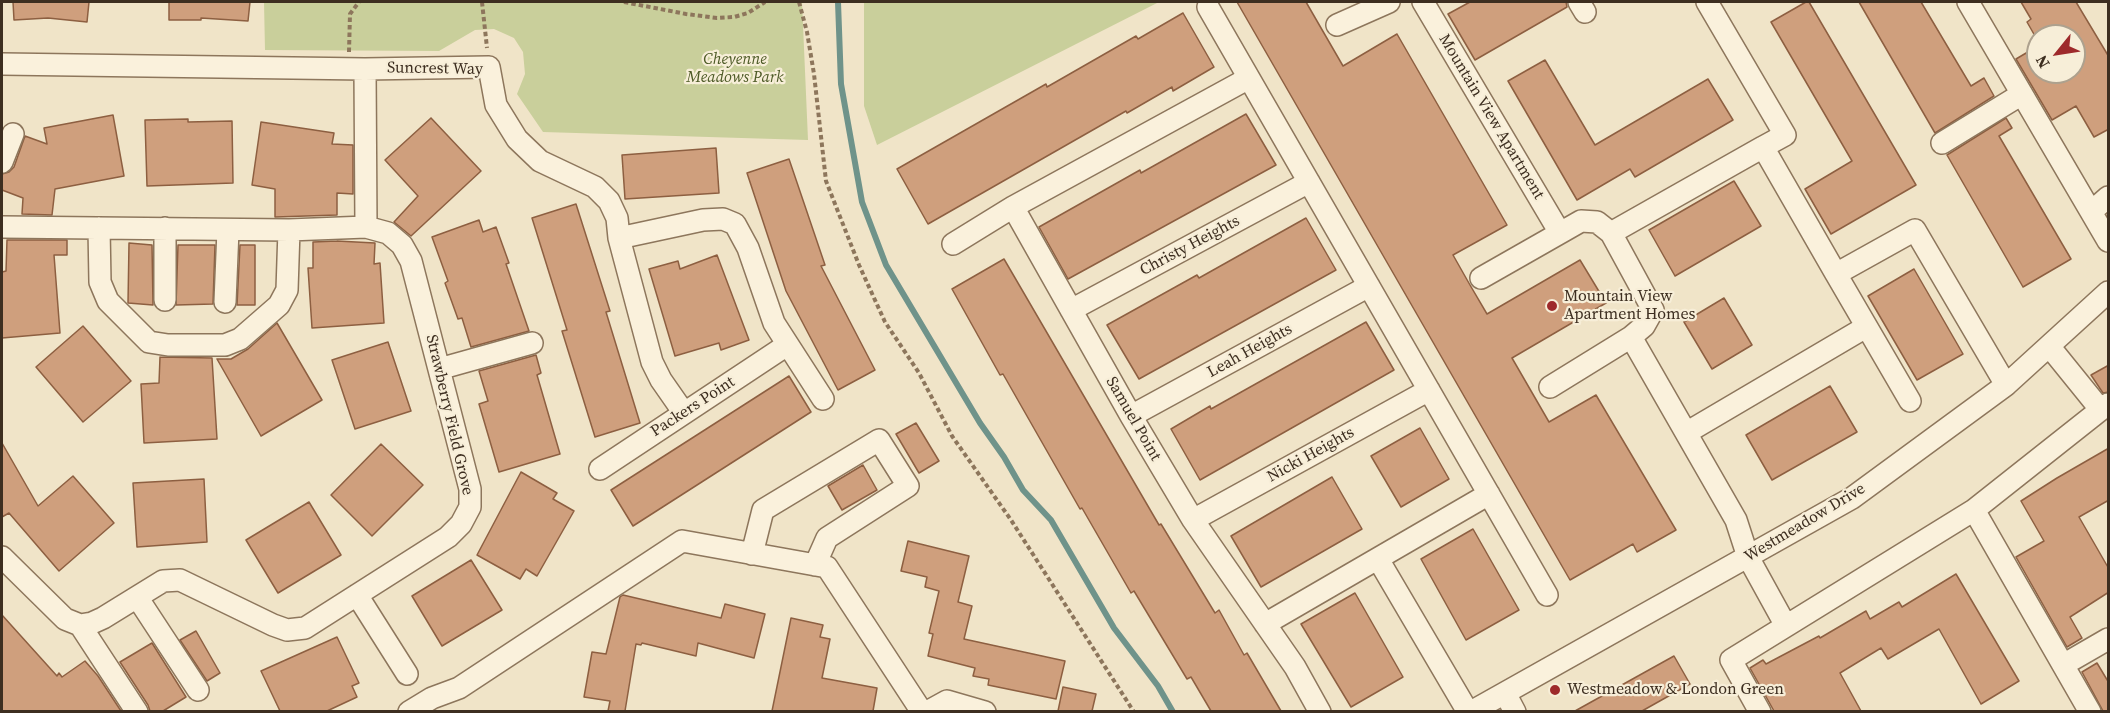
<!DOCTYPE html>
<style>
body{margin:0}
#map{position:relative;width:2110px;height:713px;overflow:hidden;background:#f0e4c8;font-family:"Source Serif 4",serif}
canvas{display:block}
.frame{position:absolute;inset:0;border:3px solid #3d2e20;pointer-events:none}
.north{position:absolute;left:2026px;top:24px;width:60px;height:60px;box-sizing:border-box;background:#f7eed8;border:2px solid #ada18e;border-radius:50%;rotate:240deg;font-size:16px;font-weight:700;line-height:24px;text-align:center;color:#3d2e20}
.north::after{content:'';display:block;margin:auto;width:21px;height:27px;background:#9e2a2b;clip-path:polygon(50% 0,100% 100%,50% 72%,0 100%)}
</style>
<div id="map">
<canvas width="2110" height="713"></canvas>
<div class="frame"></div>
<div class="north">N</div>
</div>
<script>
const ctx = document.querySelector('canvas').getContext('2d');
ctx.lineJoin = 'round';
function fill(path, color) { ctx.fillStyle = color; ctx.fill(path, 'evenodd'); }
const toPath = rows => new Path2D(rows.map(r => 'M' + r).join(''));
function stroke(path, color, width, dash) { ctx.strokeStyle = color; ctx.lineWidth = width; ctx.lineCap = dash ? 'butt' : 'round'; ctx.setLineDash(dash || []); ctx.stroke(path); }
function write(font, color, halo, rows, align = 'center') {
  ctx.font = font + ' "Source Serif 4",serif'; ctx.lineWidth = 4.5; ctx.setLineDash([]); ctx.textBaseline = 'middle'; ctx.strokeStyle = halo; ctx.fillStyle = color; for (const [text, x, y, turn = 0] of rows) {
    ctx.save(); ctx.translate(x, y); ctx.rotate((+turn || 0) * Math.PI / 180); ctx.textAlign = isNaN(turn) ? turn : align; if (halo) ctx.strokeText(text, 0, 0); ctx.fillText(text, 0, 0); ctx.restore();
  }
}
const green = toPath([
 [264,2,802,2,808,140,543,132,517,94,525,74,523,52,514,38,494,29,475,30,439,51,265,50],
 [864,2,1159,2,877,145,864,106]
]);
const stream = toPath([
 [838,2,841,84,862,202,886,265,980,423,1004,457,1023,490,1051,520,1114,628,1158,686,1173,712]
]);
const building = toPath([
 [13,2,89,2,87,22,48,18,14,20,13,2],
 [169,2,250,2,248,21,201,18,201,20,169,20,169,2],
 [1237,2,1306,2,1343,66,1397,34,1507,225,1453,255,1470,285,1487,314,1580,260,1606,303,1512,358,1549,422,1596,395,1676,530,1637,552,1633,544,1570,580,1237,2],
 [1470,2,1566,2,1567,7,1475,60,1448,14,1470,2],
 [1806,2,1809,2,1916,185,1831,234,1805,189,1852,161,1771,22,1806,2],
 [1859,2,1921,2,1971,86,1984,78,1994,96,1935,133,1859,2],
 [2021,2,2076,2,2109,57,2109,129,2094,137,2076,106,2052,120,2016,59,2038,46,2038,72,2074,72,2074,36,2035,36,2027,22,2031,19,2021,2],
 [1183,13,1214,67,1173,91,1172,87,1127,113,1126,111,928,224,897,169,1046,84,1047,87,1136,36,1138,39,1183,13],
 [1545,60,1595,145,1708,79,1733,120,1635,177,1630,169,1577,200,1508,81,1545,60],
 [1246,114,1276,165,1068,279,1039,227,1140,170,1141,173,1246,114],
 [113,115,124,176,55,189,52,215,22,214,23,198,2,190,2,174,9,172,14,167,25,136,47,144,44,128,113,115],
 [431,118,481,171,411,236,394,222,418,196,385,160,431,118],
 [2006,118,2012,128,1999,136,2071,259,2023,287,1947,155,2006,118],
 [188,119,188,122,232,121,233,183,147,186,145,120,188,119],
 [261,122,334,133,332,144,353,145,353,194,337,193,337,215,275,217,275,189,252,185,261,122],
 [716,148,719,193,625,199,622,155,716,148],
 [789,159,825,265,821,266,875,370,838,390,786,291,747,173,789,159],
 [1734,181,1761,226,1675,276,1649,230,1734,181],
 [576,204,610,311,606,312,640,423,595,437,562,331,567,330,532,218,576,204],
 [1306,218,1336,270,1139,379,1107,325,1197,275,1199,278,1306,218],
 [479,220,483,232,496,227,509,263,506,264,529,331,471,347,462,318,458,319,445,283,448,281,432,237,479,220],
 [7,240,67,240,67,255,54,255,60,333,2,338,2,272,6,271,7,240],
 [337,241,375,243,374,264,380,263,384,323,312,328,308,268,313,268,313,242,337,241],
 [129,243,152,245,153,305,128,303,129,243],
 [178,245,215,245,213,304,176,305,178,245],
 [240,245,255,245,255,305,237,305,240,245],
 [717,255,749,340,721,350,719,343,675,356,649,269,678,261,680,269,717,255],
 [1004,259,1159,525,1161,524,1215,613,1219,610,1244,655,1247,653,1281,711,1211,711,1191,677,1187,679,1134,591,1131,593,1082,508,1080,509,1003,374,1000,375,952,289,1004,259],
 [1914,269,1963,354,1917,380,1868,296,1914,269],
 [1724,298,1752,345,1712,369,1684,322,1724,298],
 [1366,322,1394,370,1200,480,1171,429,1210,406,1211,409,1366,322],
 [277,323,322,400,261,436,217,359,231,359,248,349,277,323],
 [83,326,131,381,83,422,36,367,83,326],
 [388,342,411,411,355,429,332,360,388,342],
 [536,355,541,373,537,375,560,454,499,472,479,404,488,401,479,371,536,355],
 [160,357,212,358,217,439,144,443,141,384,159,383,160,357],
 [2109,365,2109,392,2103,393,2091,375,2109,365],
 [789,376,811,412,633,526,611,490,789,376],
 [1830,386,1857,432,1772,480,1746,435,1830,386],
 [916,423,939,461,919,473,896,434,916,423],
 [1420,428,1449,479,1401,507,1371,456,1420,428],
 [2,443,38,506,73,476,114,523,59,571,9,513,2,517,2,443],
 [381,444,423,485,372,536,331,495,381,444],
 [2109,448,2109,500,2079,517,2109,569,2109,592,2070,617,2082,638,2067,647,2016,557,2044,541,2021,501,2057,478,2109,448],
 [863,465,877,490,842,510,828,486,863,465],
 [521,472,557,493,553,499,574,511,537,576,526,569,520,579,477,555,521,472],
 [1332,477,1362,529,1261,587,1231,536,1332,477],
 [204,479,207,542,137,547,133,483,204,479],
 [309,502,341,555,278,593,246,540,309,502],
 [1473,529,1519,610,1466,640,1421,559,1473,529],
 [908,541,969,556,958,602,972,606,964,639,1065,661,1056,699,988,685,989,679,973,676,975,668,928,656,933,634,929,633,939,591,925,587,927,577,901,571,908,541],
 [471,560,502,610,442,646,412,596,471,560],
 [1956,574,2019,681,1981,704,1939,629,1888,659,1881,648,1840,673,1861,711,1774,711,1750,668,1763,660,1766,664,1819,636,1820,638,1866,611,1870,619,1899,602,1902,607,1956,574],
 [1355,593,1403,677,1351,707,1301,624,1355,593],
 [623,595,721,618,725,604,765,614,754,658,698,643,696,656,642,643,641,645,636,644,625,711,608,711,610,701,584,697,592,652,606,654,620,597,623,595],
 [2,615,57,676,59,673,62,677,85,661,98,676,121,711,2,711,2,615],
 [791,618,823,625,820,637,830,639,822,678,877,688,873,711,772,711,791,618],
 [196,631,220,673,207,681,180,640,196,631],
 [337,637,359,683,352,686,357,697,327,711,280,711,261,671,337,637],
 [152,643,186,697,163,711,150,711,148,705,120,662,152,643],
 [1674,656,1690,684,1642,711,1575,711,1674,656],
 [2097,663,2109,683,2109,711,2103,711,2082,672,2097,663],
 [1063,687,1096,694,1092,711,1058,711,1063,687]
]);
const path = toPath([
 [482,2,487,48],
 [624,2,686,14,717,18,734,17,748,13,765,2],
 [799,2,807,32,814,74,826,181,859,265,885,322,919,373,952,436,1011,520,1134,712],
 [349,52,350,14,359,2]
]);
const minor = toPath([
 [1423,2,1560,233,1581,221,1597,222,1611,233,1653,310,1644,326,1631,337,1736,520,1748,557,1786,626],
 [1579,2,1585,12],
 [1707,2,1785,135,1763,147,1836,274,1915,230,2006,385],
 [1968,2,2108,241],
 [1208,7,1547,595],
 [1337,25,1389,2],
 [2,64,365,69,489,67,496,105,517,139,540,161,595,187,609,201,617,218,619,238,652,362,661,380,684,413],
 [365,69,366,227],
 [1942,143,2022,94],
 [2,162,13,134],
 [1013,207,1131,416,1193,520,1295,667,1320,712],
 [2091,212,2108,197],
 [2,227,289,230,366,227,388,233,402,245,411,261,470,489,470,507,461,524,448,537,305,628,287,630,273,625,180,580,163,581,103,618,92,623,80,625,65,619,2,557],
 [99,228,100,282,108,301,149,342,168,345,225,345,240,339,279,305,287,290,289,230],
 [165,228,165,300],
 [1611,233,1763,147],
 [619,238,703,220,723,219,735,224,748,248,774,323,823,399],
 [953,244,1013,207,1249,78],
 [1836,274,1910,401],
 [1481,278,1560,233],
 [225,302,228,230],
 [1071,310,1309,182],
 [2049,346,2100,409],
 [439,369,532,343],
 [1550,387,1631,337],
 [1131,416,1369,286],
 [1686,433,1866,327],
 [600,469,787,345],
 [1974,510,2090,712],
 [1193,520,1429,390],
 [752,554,763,510,879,440,908,486,827,538,815,565],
 [1378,559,1468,712],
 [357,595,407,674],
 [137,597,198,690],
 [1265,624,1489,494],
 [80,625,137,712],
 [2063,665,2108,639],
 [1505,693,1515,712],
 [409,712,432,698,459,688,682,541,827,567,922,712],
 [927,712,947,701,985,712],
 [1471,712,1852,498,2006,385,2108,292],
 [1760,712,1731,660,1974,510,2108,404]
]);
const markers = [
 [1552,306,6,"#9e2a2b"],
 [1555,690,6,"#9e2a2b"]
];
const parkNames = [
 ["Cheyenne",735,60],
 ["Meadows Park",735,78]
];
const streetNames = [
 ["Suncrest Way",435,69,1],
 ["Mountain View Apartment",1491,117,59],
 ["Christy Heights",1190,246,-28],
 ["Leah Heights",1250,351,-29],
 ["Packers Point",693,407,-33],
 ["Strawberry Field Grove",449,415,77],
 ["Samuel Point",1133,419,60],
 ["Nicki Heights",1311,455,-29],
 ["Westmeadow Drive",1805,523,-31]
];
const poiNames = [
 ["Mountain View",1564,297],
 ["Apartment Homes",1564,315],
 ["Westmeadow & London Green",1567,690]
];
fill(green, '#c9cf9b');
stroke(stream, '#6f938a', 6);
fill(building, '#cf9f7d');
stroke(building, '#8d5f41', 1.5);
stroke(minor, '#8d765c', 24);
stroke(path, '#8d765c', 4, [4.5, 3]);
stroke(minor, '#faf1dc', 21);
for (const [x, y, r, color] of markers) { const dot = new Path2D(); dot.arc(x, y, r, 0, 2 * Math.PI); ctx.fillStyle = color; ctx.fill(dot); stroke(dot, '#f7eed8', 2); }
write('italic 16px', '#4d5a26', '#f7eed8', parkNames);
write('16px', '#3d2e20', '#f7eed8', streetNames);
write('16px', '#3d2e20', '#f7eed8', poiNames, 'left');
</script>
